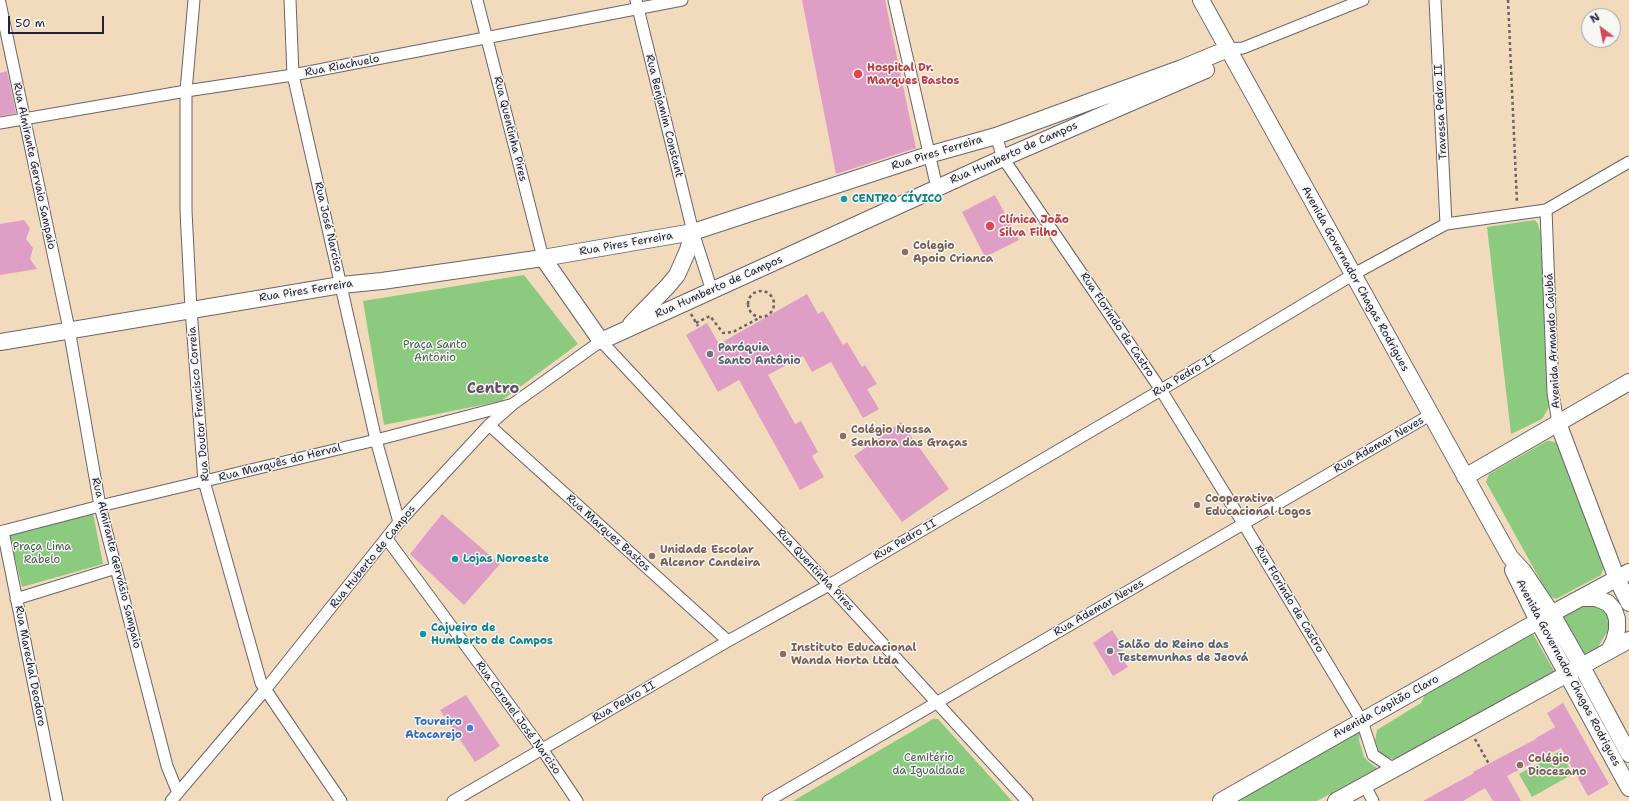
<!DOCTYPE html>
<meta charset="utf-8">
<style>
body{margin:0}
#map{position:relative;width:1629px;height:801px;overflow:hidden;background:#f2dbbc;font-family:"Shantell Sans",sans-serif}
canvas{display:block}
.north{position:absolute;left:1581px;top:8px;width:40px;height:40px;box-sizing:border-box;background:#f6f6f2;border:1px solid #a1a1a9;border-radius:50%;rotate:328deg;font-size:11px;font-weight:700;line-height:16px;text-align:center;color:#22223b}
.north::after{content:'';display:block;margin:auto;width:14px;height:18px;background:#d1495b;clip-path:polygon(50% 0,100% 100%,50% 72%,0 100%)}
.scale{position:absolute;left:8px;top:16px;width:96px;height:18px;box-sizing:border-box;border:2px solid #22223b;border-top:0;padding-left:5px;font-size:12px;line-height:14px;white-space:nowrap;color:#22223b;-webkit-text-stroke:3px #f6f6f2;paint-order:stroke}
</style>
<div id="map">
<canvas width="1629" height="801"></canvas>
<div class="north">N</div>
<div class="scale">50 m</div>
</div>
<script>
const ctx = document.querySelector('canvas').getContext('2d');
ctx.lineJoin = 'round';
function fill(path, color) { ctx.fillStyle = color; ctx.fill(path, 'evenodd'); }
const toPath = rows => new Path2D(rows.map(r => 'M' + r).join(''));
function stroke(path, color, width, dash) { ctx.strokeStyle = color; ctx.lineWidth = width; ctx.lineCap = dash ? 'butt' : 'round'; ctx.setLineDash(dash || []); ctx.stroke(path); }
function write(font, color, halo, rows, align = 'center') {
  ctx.font = font + ' "Shantell Sans",sans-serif'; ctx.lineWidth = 3; ctx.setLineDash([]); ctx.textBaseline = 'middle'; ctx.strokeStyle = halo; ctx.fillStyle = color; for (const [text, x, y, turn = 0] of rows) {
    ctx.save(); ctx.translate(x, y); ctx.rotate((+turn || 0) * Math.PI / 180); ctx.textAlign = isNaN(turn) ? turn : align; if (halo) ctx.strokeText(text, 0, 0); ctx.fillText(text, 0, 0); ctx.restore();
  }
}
const green = toPath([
 [1535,220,1538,224,1541,235,1549,407,1542,419,1511,434,1487,227],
 [524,275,578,344,501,401,384,425,363,301],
 [1547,441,1551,441,1559,444,1604,567,1601,575,1556,599,1549,596,1486,482,1489,474],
 [93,513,103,564,22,587,9,534],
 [1586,604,1603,608,1609,617,1609,629,1598,647,1582,655,1560,618],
 [1533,634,1554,671,1395,759,1389,758,1379,752,1375,741,1377,730,1421,703,1425,695],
 [933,719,938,719,1012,801,793,801],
 [1360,731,1359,740,1364,757,1370,763,1377,768,1317,801,1235,801],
 [1560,751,1573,774,1532,797,1519,774]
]);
const building = toPath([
 [802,0,885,0,916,148,836,174],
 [7,71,16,113,0,116,0,73],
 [995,195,1019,240,985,257,962,212],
 [24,220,30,228,26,239,33,248,30,259,37,269,0,275,0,224],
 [807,294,818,314,823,311,843,345,847,342,862,367,865,365,877,384,867,389,879,409,863,418,831,362,812,372,803,356,768,375,795,424,801,421,818,452,812,456,824,477,800,490,739,380,718,392,686,335,707,323,719,344],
 [901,422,949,489,902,522,854,456],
 [442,514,500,564,464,605,410,554],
 [1112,630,1124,648,1119,654,1128,667,1113,676,1093,643],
 [466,695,500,746,475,762,440,710],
 [1563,703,1609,784,1588,796,1561,748,1507,776,1521,801,1493,801,1485,788,1463,801,1423,801,1474,773,1473,772,1536,739,1536,738,1555,727,1547,713]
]);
const path = toPath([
 [1508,0,1517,203],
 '748 304a13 13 0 1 1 26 0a13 13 0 1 1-26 0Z',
 [691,314,698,326],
 [696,323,710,316,723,333,733,332,761,317],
 [1475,739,1489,764]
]);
const street = toPath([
 [194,0,186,91,186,211,191,309,204,481,261,683,341,801],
 [290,0,293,75,376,440,399,522],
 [477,0,543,258],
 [636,0,693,232,712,291],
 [894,0,937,188],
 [1435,0,1446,224],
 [0,3,69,329,100,506,167,766,178,793],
 [1228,49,1243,48,1363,0],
 [0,123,186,91,293,75,682,0],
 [996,136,1003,158,1161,390,1243,523,1362,721,1373,755,1394,769],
 [1546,210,1553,393,1558,423],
 [489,425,728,641],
 [3,531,57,801],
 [0,532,100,506,376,440,510,405],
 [387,539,542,749,577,801],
 [16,599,116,568],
 [1365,786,1373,801],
 [171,801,265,690,399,522,489,425,513,404,601,341,829,585,1027,801],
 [453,801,728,641,829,585,1161,390,1354,274,1446,224,1546,210,1629,162],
 [768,801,1430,415]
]);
const secondary = toPath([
 [1201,0,1510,557,1523,571,1552,614,1582,667,1629,754],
 [543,258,601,341,1003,158,1206,70],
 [631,324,667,287,677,275,688,250,693,232],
 [0,342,341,285,382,281,543,258,693,232,928,155,996,136,1182,68,1228,49],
 [1558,423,1617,579,1629,603],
 [1465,477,1629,382],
 [1513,570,1538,621,1629,788],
 [1582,598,1596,598,1608,603,1614,610,1617,619,1617,630,1614,641,1609,651],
 [1221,801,1538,621,1629,572],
 [1336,801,1629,640]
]);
const markers = [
 [858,74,5,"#e0444e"],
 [844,199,4,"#0f9aa8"],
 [990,226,5,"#e0444e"],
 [905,252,4,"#8d6e63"],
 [710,354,4,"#6b7280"],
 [843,436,4,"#8d6e63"],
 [1197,505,4,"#8d6e63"],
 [652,556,4,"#8d6e63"],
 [455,559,4,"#0f9aa8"],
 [423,634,4,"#0f9aa8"],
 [1110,651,4,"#6b7280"],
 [783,654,4,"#8d6e63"],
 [470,728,4,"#3f7fe0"],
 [1520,765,4,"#8d6e63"]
];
const streetNames = [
 ["Rua Riachuelo",342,66,-11],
 ["Travessa Pedro II",1441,112,-93],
 ["Rua Benjamim Constant",664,116,76],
 ["Rua Quentinha Pires",510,129,76],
 ["Rua Pires Ferreira",937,153,-17],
 ["Rua Humberto de Campos",1014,153,-24],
 ["Rua Almirante Gervaio Sampaio",34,166,78],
 ["Rua José Narciso",328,227,77],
 ["Rua Pires Ferreira",626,244,-10],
 ["Avenida Governador Chagas Rodrigues",1355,279,61],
 ["Rua Humberto de Campos",719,287,-24],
 ["Rua Pires Ferreira",306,291,-9],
 ["Rua Florindo de Castro",1117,325,56],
 ["Avenida Armando Cajubá",1553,341,-93],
 ["Rua Pedro II",1184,376,-31],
 ["Rua Doutor Francisco Correia",199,404,-95],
 ["Rua Ademar Neves",1379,445,-30],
 ["Rua Marquês do Herval",280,463,-14],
 ["Rua Marques Bastos",608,533,42],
 ["Rua Pedro II",905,540,-30],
 ["Rua Huberto de Campos",373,557,-51],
 ["Rua Almirante Gervásio Sampaio",116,563,76],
 ["Rua Quentinha Pires",815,570,47],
 ["Rua Florindo de Castro",1289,599,59],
 ["Rua Ademar Neves",1099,608,-30],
 ["Rua Marechal Deodoro",30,666,79],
 ["Avenida Governador Chagas Rodrigues",1568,673,62],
 ["Rua Pedro II",624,702,-30],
 ["Avenida Capitão Claro",1386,707,-29],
 ["Rua Coronel José Narciso",518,718,54]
];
const healthNames = [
 ["Hospital Dr.",867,68],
 ["Marques Bastos",867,81],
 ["Clínica João",999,220],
 ["Silva Filho",999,233]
];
const cultureNames = [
 ["CENTRO CÍVICO",852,199],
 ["Lojas Noroeste",463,559],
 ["Cajueiro de",431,628],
 ["Humberto de Campos",431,641]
];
const educationNames = [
 ["Colegio",913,246],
 ["Apoio Crianca",913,259],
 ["Colégio Nossa",851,430],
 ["Senhora das Graças",851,443],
 ["Cooperativa",1205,499],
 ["Educacional Logos",1205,512],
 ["Unidade Escolar",660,550],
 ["Alcenor Candeira",660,563],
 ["Instituto Educacional",791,648],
 ["Wanda Horta Ltda",791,661],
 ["Colégio",1528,759],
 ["Diocesano",1528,772]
];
const parkNames = [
 ["Praça Santo",435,345],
 ["Antônio",435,358],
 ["Praça Lima",42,547],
 ["Rabelo",42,560],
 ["Cemitério",929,758],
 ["da Igualdade",929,771]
];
const worshipNames = [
 ["Paróquia",718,348],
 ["Santo Antônio",718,361],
 ["Salão do Reino das",1118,645],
 ["Testemunhas de Jeová",1118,658]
];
const shopNames = [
 ["Toureiro",462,722],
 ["Atacarejo",462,735]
];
const districtNames = [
 ["Centro",493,389]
];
fill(green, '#8cca7f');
fill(building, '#df9ec6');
stroke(street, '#6b6368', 13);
stroke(secondary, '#6b6368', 18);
stroke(path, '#6b6368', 2.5, [3, 3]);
stroke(street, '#fff', 11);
stroke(secondary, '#fff', 16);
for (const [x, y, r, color] of markers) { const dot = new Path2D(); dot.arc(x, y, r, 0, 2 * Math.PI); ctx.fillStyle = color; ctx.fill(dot); stroke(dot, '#f6f6f2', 1.5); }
write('11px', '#22223b', '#f6f6f2', streetNames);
write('bold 11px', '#be3a42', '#f6f6f2', healthNames, 'left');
write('bold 11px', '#0d838f', '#f6f6f2', cultureNames, 'left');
write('bold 11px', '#785e54', '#f6f6f2', educationNames, 'left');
write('11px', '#475d53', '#f6f6f2', parkNames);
write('bold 11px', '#5b616d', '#f6f6f2', worshipNames, 'left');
write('bold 11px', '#366cbe', '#f6f6f2', shopNames, 'right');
write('bold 15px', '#644d6c', '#f6f6f2', districtNames);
</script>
